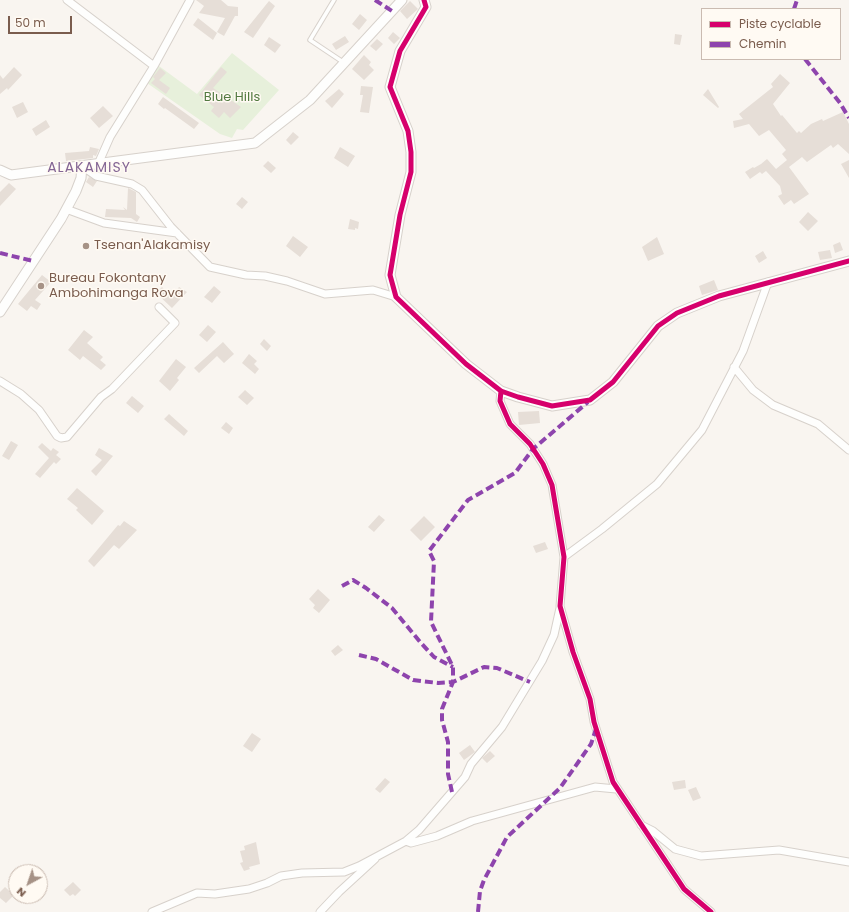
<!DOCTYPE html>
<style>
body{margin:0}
#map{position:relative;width:849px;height:912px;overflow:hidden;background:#f9f5f0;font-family:Poppins,sans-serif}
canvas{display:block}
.legend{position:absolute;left:701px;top:8px;width:140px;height:52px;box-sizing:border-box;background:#fffaf3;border:1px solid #cabbb1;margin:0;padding:5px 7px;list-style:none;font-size:12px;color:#7a5c4d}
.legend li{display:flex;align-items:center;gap:8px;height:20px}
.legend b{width:20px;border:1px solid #cabbb1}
.north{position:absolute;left:8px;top:864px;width:40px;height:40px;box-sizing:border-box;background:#fffaf3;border:1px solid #cabbb1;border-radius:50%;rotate:220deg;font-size:11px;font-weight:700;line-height:16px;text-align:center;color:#7a5c4d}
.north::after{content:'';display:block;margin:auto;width:14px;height:18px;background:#a69286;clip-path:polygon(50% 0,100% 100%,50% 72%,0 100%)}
.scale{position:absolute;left:8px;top:16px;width:64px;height:18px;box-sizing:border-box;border:2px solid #7a5c4d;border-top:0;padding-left:5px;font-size:12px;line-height:14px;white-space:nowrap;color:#7a5c4d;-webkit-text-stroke:3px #fffaf3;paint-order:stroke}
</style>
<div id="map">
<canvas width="849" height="912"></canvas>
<ul class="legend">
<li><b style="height:5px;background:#d6006c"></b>Piste cyclable</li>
<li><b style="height:5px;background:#8e44ad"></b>Chemin</li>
</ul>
<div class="north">N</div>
<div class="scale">50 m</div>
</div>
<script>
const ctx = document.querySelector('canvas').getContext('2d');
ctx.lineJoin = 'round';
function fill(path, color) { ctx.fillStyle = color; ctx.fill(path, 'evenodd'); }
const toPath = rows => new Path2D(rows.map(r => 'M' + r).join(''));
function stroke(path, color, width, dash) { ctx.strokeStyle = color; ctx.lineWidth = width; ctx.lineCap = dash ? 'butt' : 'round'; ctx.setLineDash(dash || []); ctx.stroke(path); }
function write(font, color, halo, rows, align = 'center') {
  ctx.font = font + ' Poppins,sans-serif'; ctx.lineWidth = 3; ctx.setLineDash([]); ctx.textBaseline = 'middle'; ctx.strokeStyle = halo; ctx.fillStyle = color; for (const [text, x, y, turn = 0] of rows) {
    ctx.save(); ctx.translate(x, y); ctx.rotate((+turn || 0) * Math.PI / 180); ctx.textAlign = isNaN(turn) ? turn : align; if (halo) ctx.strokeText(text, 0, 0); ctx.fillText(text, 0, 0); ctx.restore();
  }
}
const green = toPath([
 [232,53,279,90,243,130,237,129,232,138,220,134,147,83,159,66,197,94]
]);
const building = toPath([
 [196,0,221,0,228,6,238,7,238,16,235,16,224,36,217,32,225,18,199,13,204,6],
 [269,1,275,6,253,38,244,32],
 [410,1,418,9,407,19,400,11],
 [360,14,367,20,359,30,352,24],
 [198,18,217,33,213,40,193,25],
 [393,32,400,38,394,44,388,38],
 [675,34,682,35,680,45,674,44],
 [345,36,349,42,336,50,332,44],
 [269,37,281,45,275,53,264,45],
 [377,39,383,44,376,51,370,46],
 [364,55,371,62,369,65,374,70,364,80,352,69],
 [14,67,22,75,8,90,7,88,0,94,0,75,3,79],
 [221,67,227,72,213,88,241,107,230,118,224,112,219,118,211,111,214,107,199,95],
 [160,68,166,73,159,80,170,88,166,94,151,83,155,79,153,77],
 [780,74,790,83,773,104,781,116,782,115,797,133,799,131,801,133,811,124,822,119,823,121,843,112,849,124,849,154,838,144,833,148,831,145,807,162,802,157,789,167,809,194,794,204,791,200,784,205,778,196,782,194,780,186,766,171,762,174,760,172,750,179,745,172,753,167,754,168,761,164,767,159,776,169,787,160,782,154,786,150,769,130,759,136,749,124,734,128,733,121,743,119,739,114,773,87,771,84],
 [361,86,373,87,369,113,360,112,363,95,360,95],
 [339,89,344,94,332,108,325,101],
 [708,89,719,107,718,108,703,95],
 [163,97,199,123,194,129,165,108,164,109,158,104],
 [23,102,28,112,17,118,12,107],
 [103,106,113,116,99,128,90,118],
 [46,120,50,127,36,136,32,129],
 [293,132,299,137,291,145,286,140],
 [90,147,99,149,96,156,93,155,93,158,66,161,65,153,89,151],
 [340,147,355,156,348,167,334,158],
 [849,160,849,178,841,164],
 [268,161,276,168,271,173,263,166],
 [89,177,97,181,93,187,86,182],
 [9,183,16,189,0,206,0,192],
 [128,188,136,192,136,214,140,217,137,222,131,218,105,217,106,209,125,210,123,207,127,210],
 [242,197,248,202,242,209,236,204],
 [808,212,818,221,808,231,799,222],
 [350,219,359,222,358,229,355,228,355,230,348,229],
 [293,236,308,247,300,257,286,246],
 [657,237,664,254,648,261,642,247],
 [840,242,843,250,835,253,833,245],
 [830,250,832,258,820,260,818,252],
 [763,251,767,258,759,263,755,256],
 [42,275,51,282,35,300,41,304,37,310,31,306,27,311,18,304],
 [714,280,718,290,702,295,699,286],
 [214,286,221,292,212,303,204,297],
 [162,287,172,297,179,287,187,292,172,308,156,293],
 [208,325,216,332,207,342,199,335],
 [84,330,93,337,87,343,103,357,100,360,106,365,101,370,83,356,80,360,68,350],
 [264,339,271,346,267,351,260,344],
 [223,342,234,354,224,363,217,356,199,373,194,368],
 [249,354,257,361,254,364,259,369,255,374,242,363],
 [176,359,186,367,177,378,179,380,170,391,159,381],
 [245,390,254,398,247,405,238,397],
 [132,396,144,406,138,413,126,403],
 [539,411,540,423,519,425,518,412],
 [169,414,188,431,184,436,164,419],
 [226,422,233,428,229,434,221,428],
 [11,441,18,445,9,460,2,456],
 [42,443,51,451,53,448,59,452,56,455,61,459,56,464,54,462,40,478,35,474,49,458,38,447],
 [99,448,113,456,96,476,91,471,102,460,95,455],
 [77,488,104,511,92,525,76,510,78,508,67,499],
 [379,515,385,520,374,532,368,527],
 [424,516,435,527,421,541,410,530],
 [124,521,137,530,119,549,114,545,94,567,88,561,118,525,120,526],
 [545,542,548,549,536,553,533,546],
 [318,589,330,600,319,613,313,608,315,605,309,599],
 [338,645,343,650,335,656,331,651],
 [252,733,261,739,252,752,243,746],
 [470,745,475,752,464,760,459,753],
 [490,751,495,756,487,763,482,758],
 [385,778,390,782,380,793,375,789],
 [685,780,686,788,674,790,672,782],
 [696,787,701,798,693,801,688,790],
 [256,842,260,864,249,867,250,869,244,871,240,863,243,862,240,851,245,850,244,846],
 [73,882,81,890,75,896,73,894,70,896,64,890],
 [5,887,14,895,6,903,0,898,0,892]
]);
const service = toPath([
 [334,0,310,40,343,62]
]);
const minor = toPath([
 [67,0,154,66],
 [99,162,110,137,154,66,190,0],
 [82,166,96,176,132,184,142,190,171,227,210,267,246,275,265,276,287,281,325,294,373,290,396,297],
 [66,209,104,223,177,233],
 [734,367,753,390,773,405,818,424,849,450],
 [0,381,21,394,39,410,57,436,61,438,67,437,101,397,112,389,175,323,159,307],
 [501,391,500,401,510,424,530,444,543,464,552,485,564,557,560,606,573,652,590,699,594,722,613,782,684,889,711,912],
 [564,557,602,529,657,484,702,430,743,351,768,282],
 [641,825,653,831,675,849,701,856,779,850,849,862],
 [406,841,411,843,437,836,472,821,595,787,616,789],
 [152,912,197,893,215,894,249,889,267,883,281,876,302,873,344,872,359,866,406,841,419,830,465,777,471,764,502,727,542,661,554,635,560,608],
 [320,912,339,892,375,859]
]);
const tertiary = toPath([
 [424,0,426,7,400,51,390,87,408,131,411,152,411,172,400,215,390,275,396,297,466,364,501,391,518,397,552,406,590,400,613,382,658,326,677,313,719,296,849,261],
 [0,170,11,175,255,143,310,100,402,0],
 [0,312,61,219,76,191,81,178,82,166]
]);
const quiet = toPath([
 [375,0,392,11],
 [794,9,797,0],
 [805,59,840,103,849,118],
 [0,253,33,261],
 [342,586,353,580,366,588,392,608,421,643,434,657,453,667],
 [359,655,376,659,413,680,438,683,453,682,484,667,497,668,530,682],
 [452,792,448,774,448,742,442,720,442,709,453,682,453,667,431,622,434,561,429,551,468,500,515,473,533,449,588,402],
 [478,912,480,891,484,880,507,837,560,788,591,744,596,729]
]);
const cycleway = toPath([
 [424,0,426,7,400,51,390,87,408,131,411,152,411,172,400,215,390,275,396,297,466,364,501,391,518,397,552,406,590,400,613,382,658,326,677,313,719,296,849,261],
 [501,391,500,401,510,424,530,444,543,464,552,485,564,557,560,606,573,652,590,699,594,722,613,782,684,889,711,912]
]);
const markers = [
 [86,246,4,"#a69286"],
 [41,286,4,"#a69286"]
];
const parkNames = [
 ["Blue Hills",232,98]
];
const poiNames = [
 ["Tsenan'Alakamisy",94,246],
 ["Bureau Fokontany",49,279],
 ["Ambohimanga Rova",49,294]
];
const neighbourhoodNames = [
 ["ALAKAMISY",89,168]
];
fill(green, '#e7f0db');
fill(building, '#e6ded7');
stroke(service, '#d7d1cb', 5.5);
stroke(minor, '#d7d1cb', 9);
stroke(tertiary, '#d7d1cb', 11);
stroke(service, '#fefefd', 3.5);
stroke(minor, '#fefefd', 7);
stroke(tertiary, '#fefefd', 9);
stroke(quiet, '#8e44ad', 4, [8, 4]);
stroke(cycleway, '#d6006c', 5);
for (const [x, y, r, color] of markers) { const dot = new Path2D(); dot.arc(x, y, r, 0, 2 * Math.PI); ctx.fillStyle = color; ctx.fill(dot); stroke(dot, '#fffaf3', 1.5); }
write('13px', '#537a41', '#fffaf3', parkNames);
write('13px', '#7a5c4d', '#fffaf3', poiNames, 'left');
ctx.letterSpacing = '1px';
write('14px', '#846695', '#fffaf3', neighbourhoodNames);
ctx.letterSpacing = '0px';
</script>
